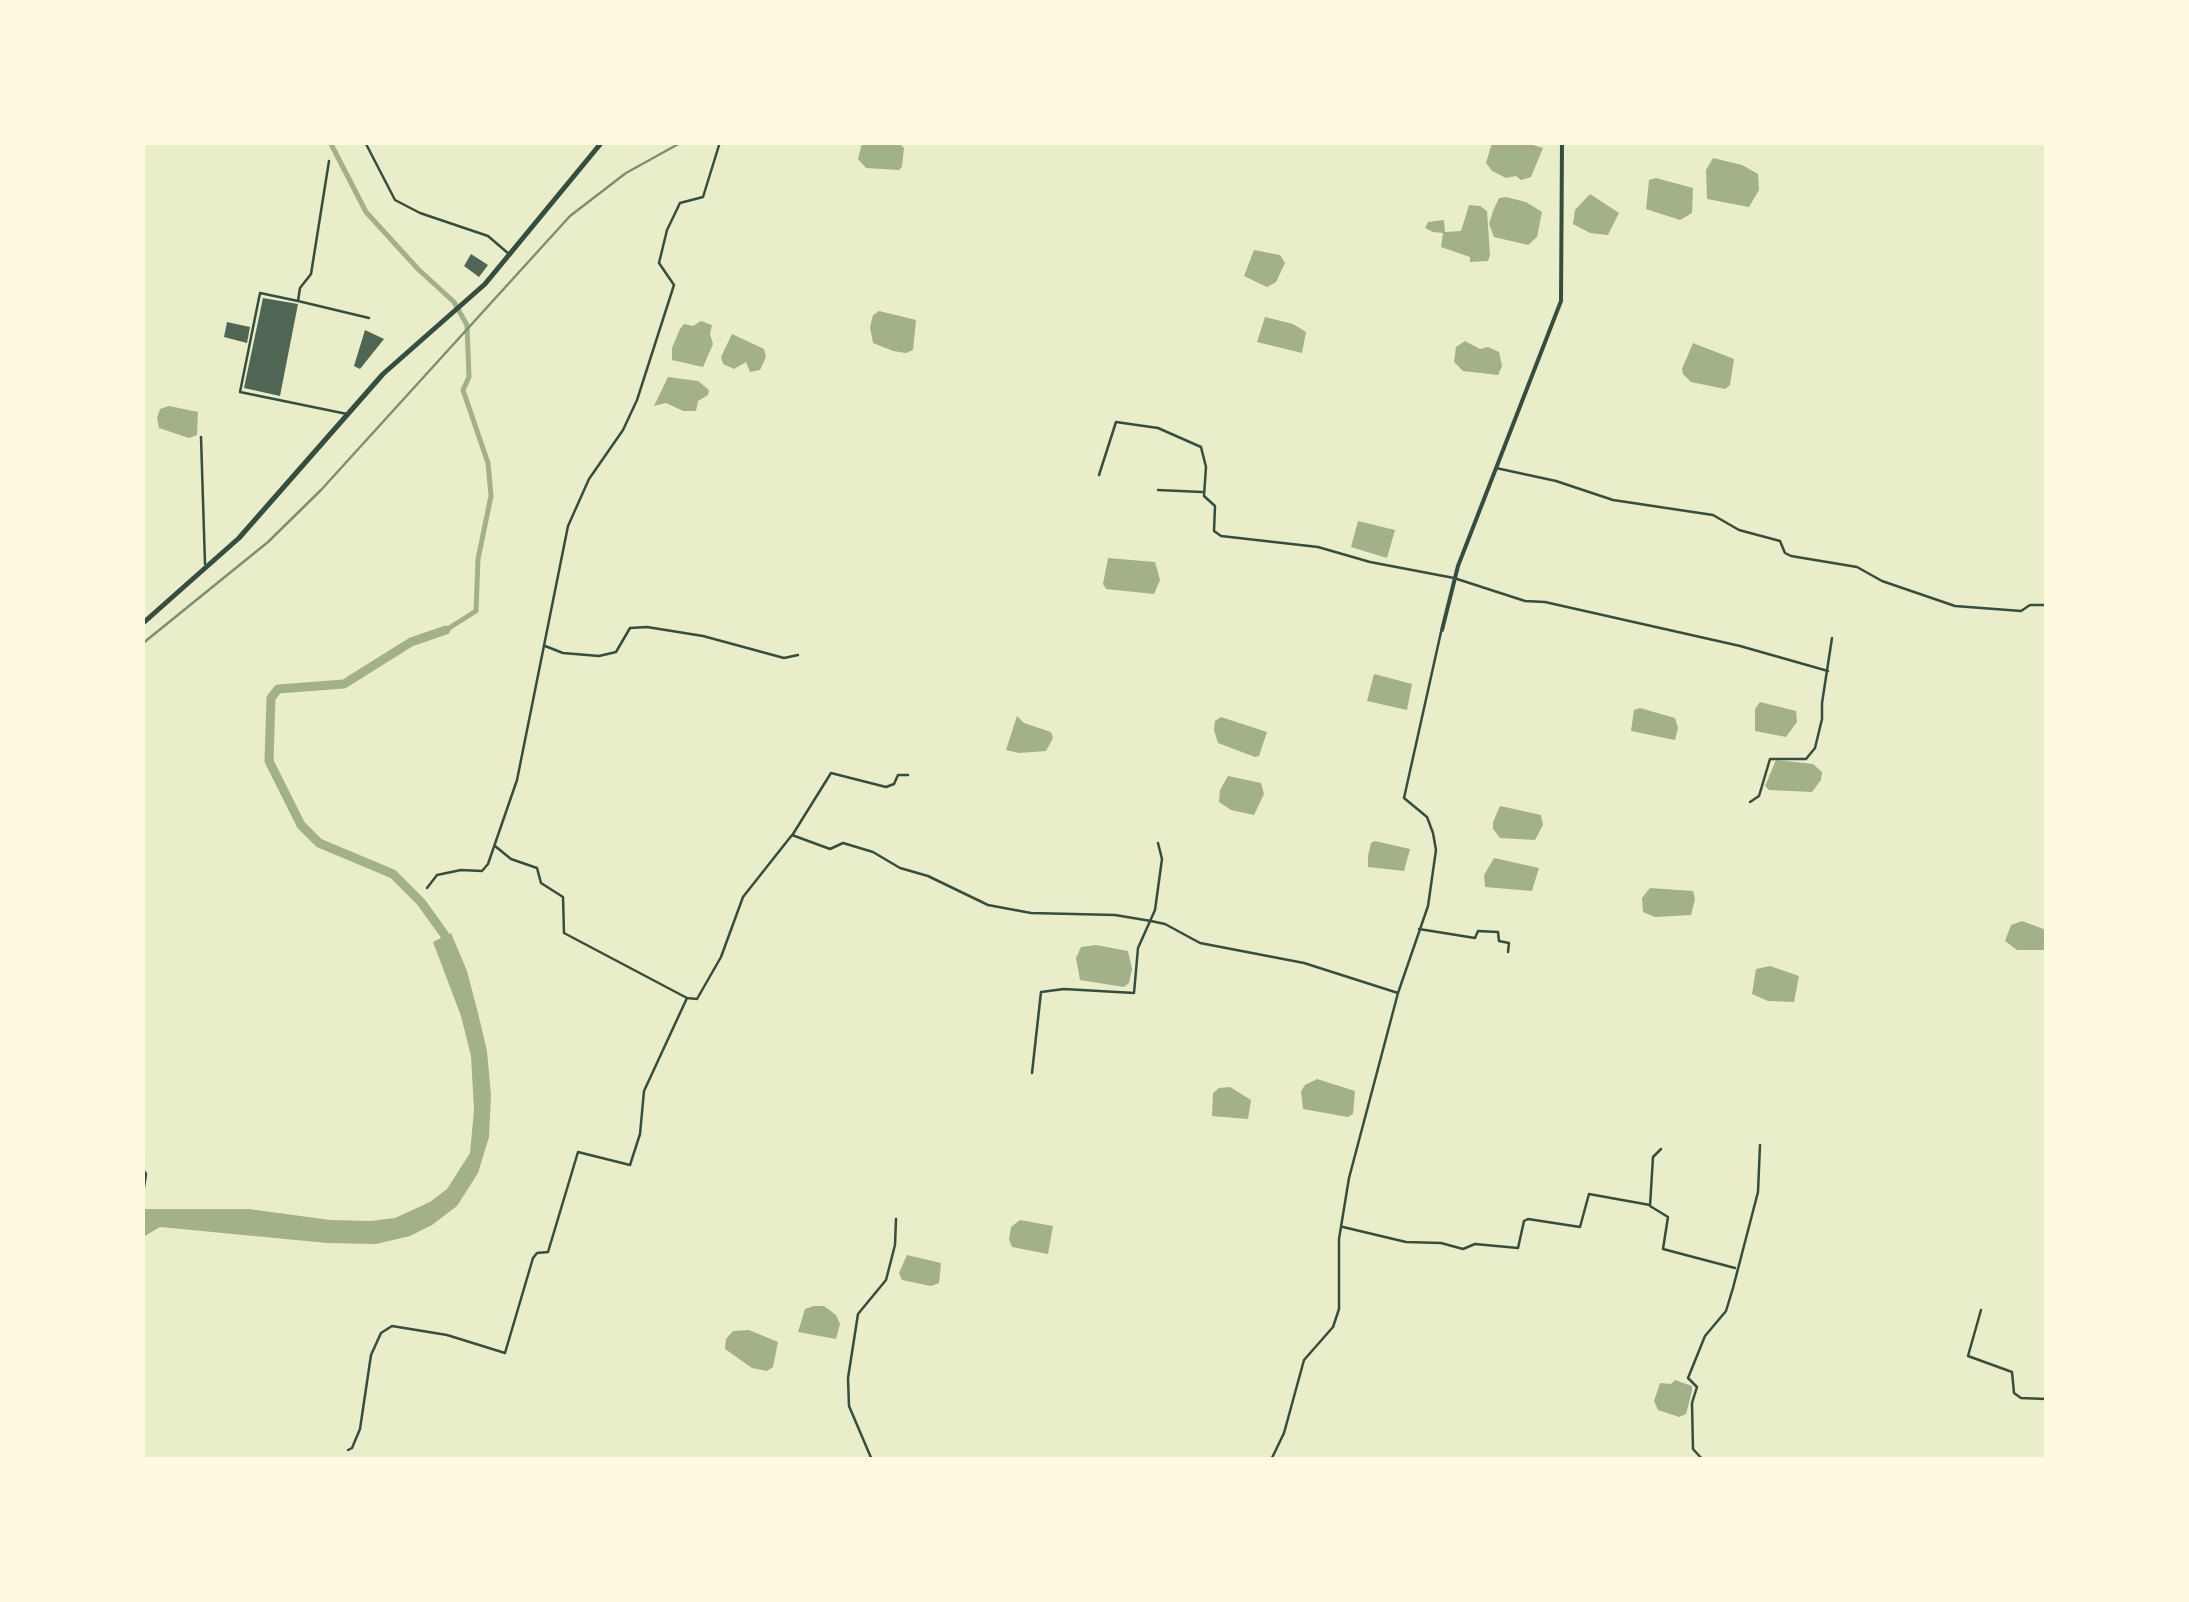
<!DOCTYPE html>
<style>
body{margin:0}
#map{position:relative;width:2189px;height:1602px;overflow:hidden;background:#e9edc9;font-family:"Fira Sans Condensed",sans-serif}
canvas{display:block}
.frame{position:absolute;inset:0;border:145px solid #fefae0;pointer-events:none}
</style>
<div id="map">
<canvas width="2189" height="1602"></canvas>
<div class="frame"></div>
</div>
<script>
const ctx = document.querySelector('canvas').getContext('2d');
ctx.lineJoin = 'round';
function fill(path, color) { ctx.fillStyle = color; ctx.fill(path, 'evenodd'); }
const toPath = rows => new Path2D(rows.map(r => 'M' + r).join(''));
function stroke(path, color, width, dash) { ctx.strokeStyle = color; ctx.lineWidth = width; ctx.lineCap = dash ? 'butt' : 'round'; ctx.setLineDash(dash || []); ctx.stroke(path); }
const water = toPath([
 [862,143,899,143,904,148,902,167,899,170,866,168,858,159],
 [1492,143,1526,143,1543,148,1531,177,1521,180,1516,176,1506,178,1492,171,1486,163],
 [1713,158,1742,165,1758,174,1759,190,1749,207,1707,199,1706,170],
 [1656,178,1693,188,1692,213,1680,220,1646,209,1649,180],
 [1590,194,1619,213,1608,235,1590,233,1573,224,1575,210],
 [1506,197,1526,202,1542,212,1537,237,1528,245,1494,237,1489,224,1493,211,1499,198],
 [1469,205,1480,206,1487,211,1490,255,1488,261,1470,262,1470,257,1441,247,1443,233,1433,232,1425,228,1428,222,1444,220,1445,232,1461,231],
 [1254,250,1280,255,1285,263,1276,282,1267,287,1244,276],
 [879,311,916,320,913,350,906,353,893,351,873,343,870,327,873,315],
 [1265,317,1293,324,1306,332,1302,353,1257,342],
 [701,321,712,325,710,334,713,344,703,367,672,360,672,348,680,329,684,324,693,326],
 [732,334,764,349,766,357,760,370,750,372,746,362,734,369,723,364,721,357],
 [1465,341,1480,349,1488,347,1499,352,1502,366,1498,375,1463,371,1454,362,1456,347],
 [1693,343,1734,359,1730,385,1725,389,1691,382,1683,374,1682,369],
 [668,377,698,381,709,390,708,395,698,401,696,411,683,411,666,403,654,406],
 [169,406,198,412,197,435,189,438,159,428,157,418,160,409],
 [1358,521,1395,530,1387,558,1351,547],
 [1108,558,1155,562,1160,580,1154,594,1106,589,1103,584],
 [1374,674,1412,684,1407,710,1367,701],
 [1760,702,1796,711,1797,722,1786,737,1755,731,1755,709],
 [1640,708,1675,718,1678,728,1675,740,1631,731,1634,710],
 [1017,716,1024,723,1051,732,1053,738,1046,751,1019,753,1006,750],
 [1221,717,1267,732,1259,756,1255,757,1218,743,1214,730,1215,721],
 [1776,760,1813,764,1822,772,1821,780,1812,792,1769,790,1765,786],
 [1228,776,1261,783,1264,794,1254,815,1231,810,1219,802,1220,790],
 [1500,806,1541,815,1543,825,1535,840,1500,838,1493,829,1493,822],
 [1375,841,1410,849,1404,871,1368,867,1368,856,1371,843],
 [1494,858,1539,868,1532,891,1485,887,1484,875],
 [1650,888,1693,891,1695,899,1691,915,1655,917,1643,912,1642,898],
 [2022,921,2046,930,2046,950,2017,950,2005,941,2011,925],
 [451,933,467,971,478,1013,487,1051,491,1095,489,1137,478,1173,457,1206,432,1225,410,1236,376,1244,327,1243,160,1227,143,1237,143,1209,249,1209,330,1220,370,1221,395,1218,430,1202,447,1189,470,1153,474,1110,471,1056,461,1016,433,942],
 [1096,945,1128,951,1132,969,1129,983,1124,987,1080,980,1076,958,1081,947],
 [1770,966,1799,976,1794,1002,1768,1001,1752,994,1756,969],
 [1317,1079,1355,1091,1353,1114,1348,1117,1303,1109,1301,1091,1305,1085],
 [1230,1087,1251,1100,1248,1119,1212,1116,1213,1093,1219,1088],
 [1020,1220,1053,1226,1048,1254,1012,1247,1009,1239,1011,1227],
 [907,1255,941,1263,939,1283,931,1286,902,1280,899,1273],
 [814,1306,824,1306,836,1315,840,1324,836,1339,798,1332,805,1309],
 [749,1330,778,1342,773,1367,767,1371,752,1368,725,1349,726,1339,733,1331],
 [1675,1380,1692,1386,1692,1391,1686,1414,1679,1417,1658,1410,1654,1401,1660,1383,1671,1384]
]);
const canal = toPath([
 [330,142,366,212,418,269,454,302,467,325,469,377,463,390,488,463,491,496,478,559,476,611,446,630]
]);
const river = toPath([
 [446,630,411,642,344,684,278,689,271,698,269,761,301,825,319,843,393,874,421,902,444,934,449,946]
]);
const building = toPath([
 [471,254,488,265,479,277,464,266],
 [263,298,298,304,280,396,244,388],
 [227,322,250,327,247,343,224,337],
 [365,330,384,339,360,369,354,366]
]);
const minor = toPath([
 [365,142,395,200,420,213,488,236,509,254],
 [329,161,311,274,300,288,298,301,369,318],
 [298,301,260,293,240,392,347,414],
 [201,437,205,564],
 [1496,468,1556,481,1613,500,1713,515,1739,530,1780,541,1785,553,1791,556,1857,567,1882,581,1955,606,2021,611,2030,605,2046,605],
 [1099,475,1116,422,1158,428,1201,447,1206,467,1204,496,1215,506,1214,531,1221,536,1318,547,1370,562,1454,578,1525,601,1545,602,1740,646,1828,671],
 [1158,490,1202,492],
 [545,646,563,653,599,656,616,652,630,628,647,627,703,636,784,658,798,655],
 [1750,802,1759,796,1770,759,1806,759,1815,748,1822,719,1822,703,1832,638],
 [793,834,831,773,886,787,894,784,898,775,908,775],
 [495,846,511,859,537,868,541,883,563,897,564,933,687,998,697,999,721,957,743,897,792,835,830,849,843,843,873,852,900,868,928,876,988,905,1031,913,1115,915,1151,921,1165,924,1200,943,1304,963,1398,993],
 [427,888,437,875,461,870,482,871,488,864,517,780,568,526,589,479,623,430,637,400,674,285,659,263,667,230,680,203,703,197,720,142],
 [1419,929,1475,938,1478,931,1498,932,1499,941,1509,943,1508,952],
 [1032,1073,1041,992,1064,989,1134,993,1138,948,1155,910,1162,859,1158,843],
 [1661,1149,1653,1157,1650,1206,1668,1217,1663,1249,1735,1268],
 [142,1162,144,1160],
 [142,1168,146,1174,142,1200],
 [1343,1227,1406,1242,1441,1243,1463,1249,1475,1244,1518,1248,1524,1221,1528,1219,1580,1227,1589,1194,1650,1205],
 [1981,1310,1968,1356,2012,1372,2014,1393,2021,1398,2046,1399],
 [348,1450,352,1448,360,1429,371,1355,381,1333,392,1326,447,1335,505,1353,533,1258,537,1253,548,1252,578,1152,630,1165,640,1134,644,1091,687,998],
 [872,1460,849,1406,848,1378,858,1314,886,1280,895,1245,896,1219],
 [1271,1460,1284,1433,1304,1360,1333,1327,1339,1309,1339,1239,1349,1178,1398,993,1428,906,1436,850,1433,833,1427,817,1404,798,1441,632],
 [1703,1460,1693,1449,1692,1403,1697,1387,1688,1378,1705,1336,1726,1311,1733,1288,1758,1192,1760,1145]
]);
const tertiary = toPath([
 [1442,630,1458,566,1561,301,1562,142]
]);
const trunk = toPath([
 [142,624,239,538,383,374,485,284,602,142]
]);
const rail = toPath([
 [142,644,268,542,321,490,570,216,626,173,682,142]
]);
fill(water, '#a3b18a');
stroke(canal, '#a3b18a', 5);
stroke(river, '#a3b18a', 9);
fill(building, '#4f6655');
stroke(minor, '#344e41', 2.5);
stroke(tertiary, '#344e41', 4);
stroke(trunk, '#344e41', 5);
stroke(rail, '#7c8e77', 2.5);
</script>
